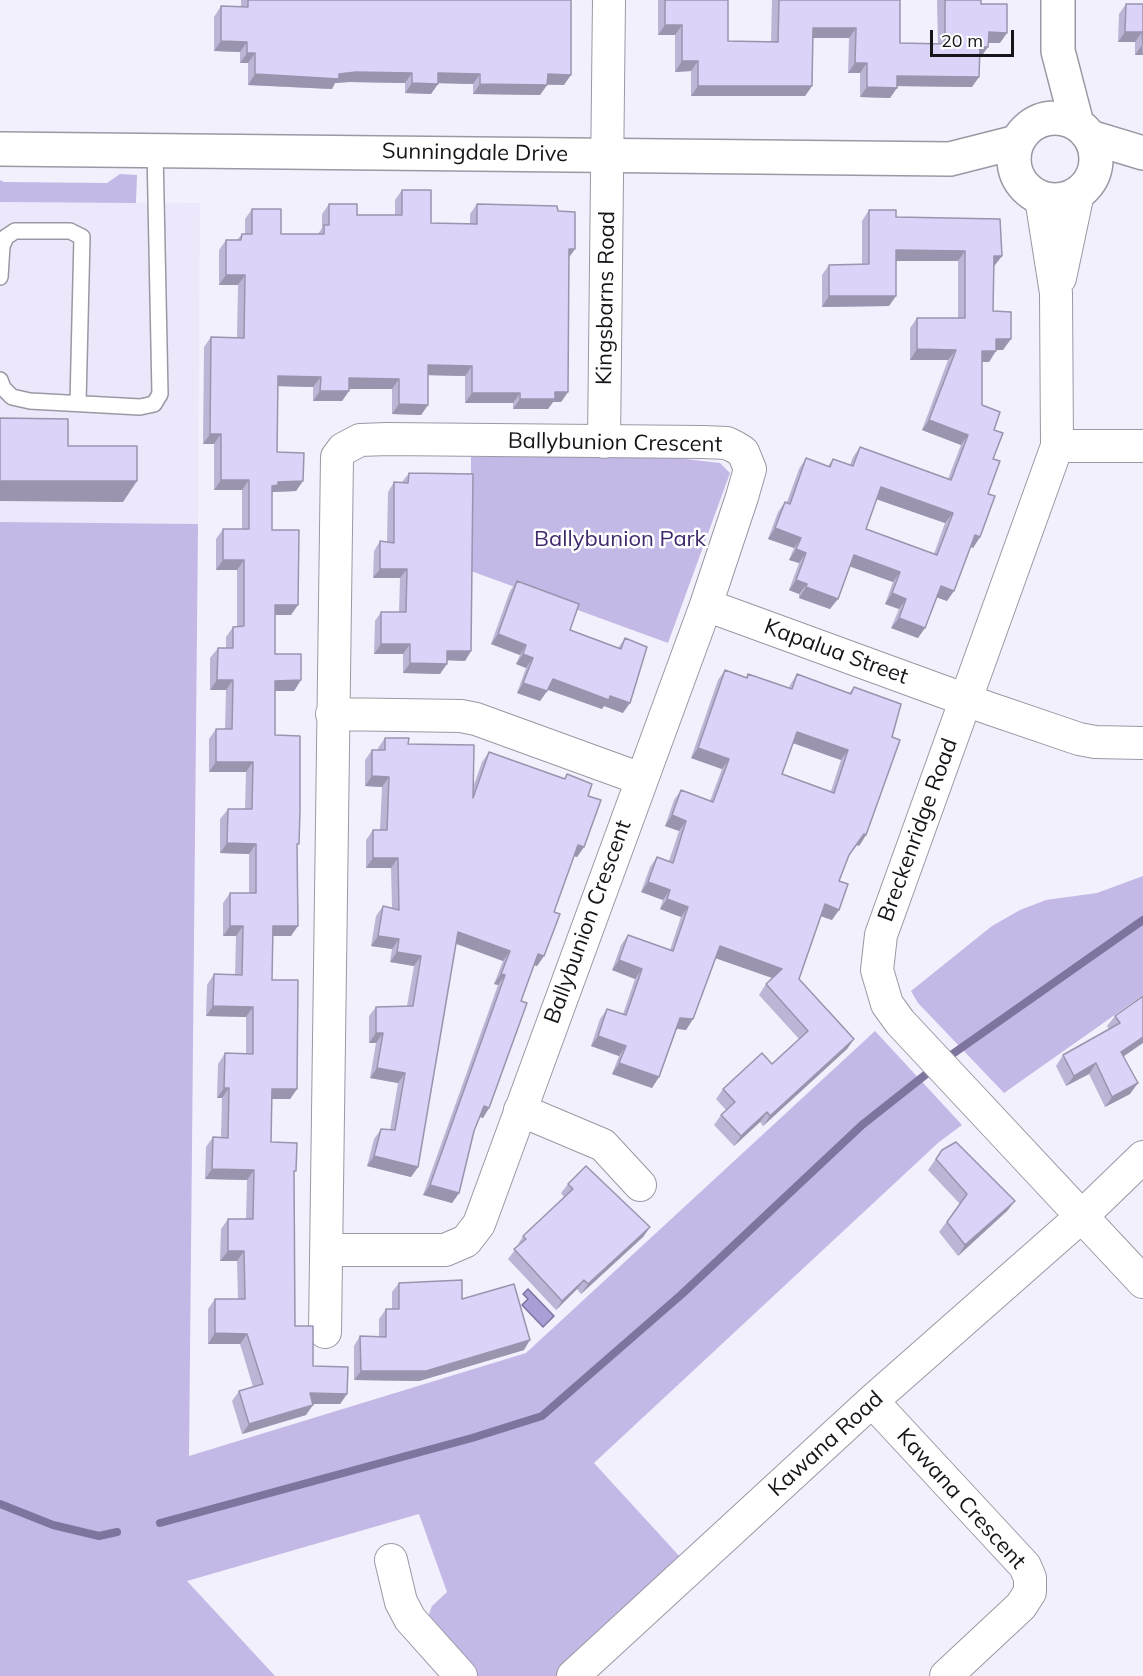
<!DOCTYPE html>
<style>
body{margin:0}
#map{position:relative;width:1143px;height:1676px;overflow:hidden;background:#f2f0fc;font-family:Mulish,sans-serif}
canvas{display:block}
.scale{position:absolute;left:930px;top:30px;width:84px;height:27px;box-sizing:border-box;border:3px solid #16151a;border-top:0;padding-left:8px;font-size:18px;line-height:21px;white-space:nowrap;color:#16151a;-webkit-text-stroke:4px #fff;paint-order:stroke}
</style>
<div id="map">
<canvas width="1143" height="1676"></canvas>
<div class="scale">20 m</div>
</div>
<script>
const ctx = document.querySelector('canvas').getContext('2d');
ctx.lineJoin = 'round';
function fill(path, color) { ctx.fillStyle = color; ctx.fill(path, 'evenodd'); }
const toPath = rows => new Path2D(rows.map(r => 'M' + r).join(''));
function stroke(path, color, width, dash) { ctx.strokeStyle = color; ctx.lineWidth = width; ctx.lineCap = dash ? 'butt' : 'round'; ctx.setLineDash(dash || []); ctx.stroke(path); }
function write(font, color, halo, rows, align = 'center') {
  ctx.font = font + ' Mulish,sans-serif'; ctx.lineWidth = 5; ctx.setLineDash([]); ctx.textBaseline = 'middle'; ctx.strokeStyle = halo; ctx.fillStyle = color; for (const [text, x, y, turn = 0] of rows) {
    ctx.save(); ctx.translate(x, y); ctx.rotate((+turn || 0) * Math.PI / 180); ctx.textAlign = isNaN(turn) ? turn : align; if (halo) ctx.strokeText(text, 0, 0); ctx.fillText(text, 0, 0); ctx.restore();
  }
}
const built = toPath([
 [0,202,200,203,198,524,0,522]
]);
const green = toPath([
 [120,174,137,175,136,203,0,202,0,180,4,182,107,183],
 [471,457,668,457,720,463,730,473,668,643,471,571],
 [0,522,198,524,189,1456,526,1353,875,1031,962,1125,939,1142,594,1463,682,1559,556,1676,478,1676,430,1624,429,1614,432,1606,447,1592,419,1514,187,1581,275,1676,0,1676],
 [1143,876,1143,995,1004,1093,918,1003,911,991,992,926,1020,910,1046,900,1097,893]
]);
const water = toPath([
 [528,1289,554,1316,543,1327,522,1305,528,1299,523,1294,528,1289]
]);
const stream = toPath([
 [944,1060,1143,920],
 [0,1504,53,1525,99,1536,117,1532],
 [160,1523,472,1438,542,1416,682,1294,862,1125,934,1068]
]);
const service = toPath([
 [0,277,2,246,6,237,15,231,70,231,82,237,78,403],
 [0,380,3,388,12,397,30,401,140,407,154,404,160,394,155,150]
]);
const minor = toPath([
 [1041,198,1056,293,1057,446,881,935,877,970,887,1004,900,1022,1143,1282],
 [1060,278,1078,193],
 [604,442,609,0],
 [1057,446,1143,446],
 [706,605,988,708,1079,739,1095,742,1143,743],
 [332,714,461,716,476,719,641,779],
 [520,1110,603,1145,640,1185],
 [325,1332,337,457,343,449,360,440,387,439,703,442,727,443,735,447,743,452,750,469,742,497,706,605,479,1224,466,1241,445,1250,327,1250],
 [872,1401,1025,1566,1030,1578,1030,1592,1021,1606,946,1676],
 [391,1560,401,1602,410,1619,461,1676],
 [573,1676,872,1401,1082,1216,1143,1157]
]);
const tertiary = toPath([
 [1058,0,1058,51,1077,124],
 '1014 159a41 41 0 1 1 82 0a41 41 0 1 1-82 0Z',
 [1090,137,1143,153],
 [0,149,950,159,1017,142]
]);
const wall = toPath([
 [241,0,571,0,564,85,547,85,540,95,473,94,473,84,438,83,431,94,405,93,405,83,349,82,335,83,332,89,248,85,248,63,240,63,240,52,214,51,214,17,221,6,241,7],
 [658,0,728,0,728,41,771,42,772,0,900,0,900,43,938,44,937,0,981,0,981,4,1000,43,988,43,981,57,980,57,972,87,897,86,890,98,860,97,860,73,848,73,849,38,813,38,812,86,805,96,691,96,691,71,675,72,675,35,658,35],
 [1126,4,1143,4,1143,55,1135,55,1135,42,1118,42,1119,14],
 [402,190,431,223,470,224,470,214,477,204,558,211,569,258,568,392,561,402,553,402,548,409,513,409,513,403,465,403,465,376,428,375,428,405,421,415,392,414,392,389,349,389,349,391,342,401,313,401,313,387,278,386,277,452,303,481,296,491,273,492,272,493,272,530,291,615,275,615,275,654,301,680,294,691,275,691,275,735,297,847,291,936,273,936,272,980,297,1089,290,1099,272,1099,271,1142,294,1174,295,1326,313,1366,347,1394,340,1404,313,1404,306,1415,242,1434,232,1401,239,1391,253,1387,240,1344,208,1344,208,1309,215,1299,238,1299,237,1261,220,1261,221,1229,228,1219,246,1219,247,1180,205,1179,206,1147,213,1137,221,1137,222,1098,217,1098,218,1064,225,1053,246,1054,246,1017,206,1016,207,985,214,974,235,975,236,936,223,936,223,903,230,893,249,893,249,854,220,853,220,819,228,809,245,809,246,772,209,772,209,739,216,729,225,729,226,690,210,690,210,658,218,648,226,648,226,637,233,627,237,627,237,570,216,570,216,539,223,529,242,529,242,490,214,490,214,444,203,444,204,347,211,337,237,338,238,285,219,285,219,250,226,240,237,240,242,234,245,234,245,219,252,209,281,234,318,234,322,228,322,214,329,204,357,215,395,215,395,200],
 [869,210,896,217,1002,256,994,266,993,311,1003,350,996,350,989,362,982,362,982,405,994,430,993,459,988,494,980,537,973,548,971,547,947,601,936,597,918,638,891,628,899,609,885,604,893,582,849,566,830,609,799,598,799,594,789,590,799,563,789,560,794,548,768,539,778,512,785,502,787,502,799,469,806,458,828,466,833,459,850,465,853,457,860,447,948,479,961,445,922,430,948,360,910,360,910,328,917,318,958,318,958,261,896,261,889,306,822,307,822,275,829,265,862,265,862,221],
 [876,499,945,523,934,554,866,529],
 [409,473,471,651,465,661,447,660,440,674,403,673,403,654,374,654,375,621,381,612,399,612,400,578,373,578,374,551,380,541,387,542,388,492,394,482,402,482],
 [517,581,570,630,618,648,625,638,623,713,604,706,602,709,548,690,540,701,517,693,526,668,516,664,520,655,491,644,510,591],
 [725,670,746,678,748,674,789,688,790,685,797,674,849,693,854,687,866,835,859,846,857,845,848,856,839,881,832,920,821,916,799,979,854,1039,847,1049,763,1126,760,1122,734,1146,714,1125,721,1115,726,1110,716,1099,723,1089,772,1064,799,1039,759,995,766,984,773,978,716,958,693,1019,686,1030,677,1029,659,1077,652,1088,612,1074,619,1056,591,1046,600,1019,607,1009,623,1014,635,979,612,970,621,945,628,935,670,950,681,917,660,909,663,900,641,892,650,867,657,857,669,861,679,831,665,826,674,800,681,790,710,801,722,769,691,758,718,680],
 [793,743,841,760,831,791,782,774],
 [385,738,408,744,473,787,482,762,489,752,564,779,567,774,588,796,584,847,577,857,574,856,554,912,544,956,537,966,534,965,521,1001,489,1108,483,1118,480,1117,474,1131,459,1193,452,1203,423,1195,498,985,494,984,503,961,456,943,418,1167,411,1177,367,1166,374,1139,381,1129,390,1130,398,1083,370,1078,376,1043,369,1043,369,1016,376,1007,407,1006,414,966,390,962,392,949,371,946,376,916,383,906,392,908,391,868,366,868,366,840,373,830,380,830,382,787,365,786,365,760,372,750,378,750,378,748],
 [1143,996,1124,1056,1130,1094,1105,1107,1089,1074,1066,1086,1056,1066,1063,1055,1109,1029,1107,1026,1115,1016],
 [942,1150,1015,1201,1007,1211,958,1256,939,1232,960,1204,928,1170],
 [568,1184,650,1227,643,1237,581,1294,577,1289,556,1310,508,1259,517,1247,517,1246,523,1236,564,1197,561,1193],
 [399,1283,462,1299,524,1350,419,1381,354,1380,354,1346,360,1336,379,1337,379,1319,386,1309,392,1309,392,1292]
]);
const shadedWall = toPath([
 [665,25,682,25,675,35,658,35],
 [813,28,856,28,849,38,806,38],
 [989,32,1007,33,1000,43,982,43],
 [1125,32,1142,32,1135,42,1118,42],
 [221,41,247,42,240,52,214,51],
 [1142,45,1143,55,1135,55],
 [980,47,988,47,981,57,973,57],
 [247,53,255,53,248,63,240,63],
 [682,61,698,61,691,71,675,72],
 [855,63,867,63,860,73,848,73],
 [356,72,412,73,405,83,349,82,335,83,332,89,248,85,255,74,339,74],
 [438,73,480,74,473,84,431,83],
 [548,74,571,75,564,85,540,84],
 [897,76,979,77,972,87,890,86],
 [412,83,438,84,431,94,405,93],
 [480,84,547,85,540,95,473,94],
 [698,86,812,86,805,96,691,96],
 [867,87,897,88,890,98,860,97],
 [569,249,575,249,568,259],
 [896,250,965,251,958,261,889,261],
 [994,256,1002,256,994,266,987,266],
 [226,275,245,275,238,285,219,285],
 [829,296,896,296,889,306,822,307],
 [996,339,1011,339,1003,350,989,350],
 [917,349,956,350,948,360,910,360],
 [982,351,996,351,989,362,975,362],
 [428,365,472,366,465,376,421,375],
 [278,376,321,377,313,387,271,386],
 [349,378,399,379,392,389,342,389],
 [320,391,349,391,342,401,313,401],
 [555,392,568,392,561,402,553,402,548,409,513,409,520,399],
 [472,393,520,393,513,403,465,403],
 [399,404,428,405,421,415,392,414],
 [929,420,968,435,961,445,922,430],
 [210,434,221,434,214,444,203,444],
 [221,480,249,480,242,490,214,490],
 [0,481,137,481,123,502,0,501],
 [303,481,296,491,273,492,271,495,272,486,278,482],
 [881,487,953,513,945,523,873,498],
 [775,528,801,538,794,548,768,539],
 [975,535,980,537,973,548,967,545],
 [796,549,806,553,799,563,789,560],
 [854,555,900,572,893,582,846,565],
 [223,560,244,560,237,570,216,570],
 [380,569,407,569,400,578,373,578],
 [796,580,807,584,799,594,789,590],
 [941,586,954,591,947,601,933,596],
 [806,587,838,599,830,609,799,598],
 [892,593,906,599,899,609,885,604],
 [275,605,298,605,291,615,268,615],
 [899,618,925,628,918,638,891,628],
 [498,634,526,645,520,655,491,644],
 [381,644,410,644,403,654,374,654],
 [447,651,471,651,465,661,440,660],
 [523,654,533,658,526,668,516,664],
 [410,663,447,664,440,674,403,673],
 [553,679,610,696,630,703,623,713,604,706,602,709,546,689],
 [217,680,233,680,226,690,210,690],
 [301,680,294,691,268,691,275,681],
 [523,683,547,691,540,701,517,693],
 [797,732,848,750,841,760,790,742],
 [698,748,729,759,722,769,691,758],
 [216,762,253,762,246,772,209,772],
 [372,776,389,777,382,787,365,786],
 [672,815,686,821,679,831,665,826],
 [864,834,866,835,859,846,857,845],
 [227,843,256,844,249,854,220,853],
 [578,845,584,847,577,857,571,855],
 [373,858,398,858,391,868,366,868],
 [648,882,670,890,663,900,641,892],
 [667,899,688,907,681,917,660,909],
 [825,904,839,910,832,920,817,915],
 [230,926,243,926,236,936,223,936],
 [273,926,298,926,291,936,266,936],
 [458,932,510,951,503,961,451,942],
 [378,936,399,939,392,949,371,946],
 [720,946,782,969,775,979,712,957],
 [397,952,421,956,414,966,390,962],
 [538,954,544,956,537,966,531,964],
 [619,960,642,969,635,979,612,970],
 [501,974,505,975,498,985,494,984],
 [213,1006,253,1007,246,1017,206,1016],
 [680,1018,693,1019,686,1030,673,1028],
 [376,1033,383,1033,376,1043,369,1043],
 [598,1036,626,1046,619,1056,591,1046],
 [1143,1037,1143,1043,1114,1063,1121,1052],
 [854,1039,847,1049,763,1126,770,1116],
 [619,1063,659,1077,652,1088,612,1074],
 [1096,1063,1089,1074,1066,1086,1074,1076],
 [377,1068,405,1073,398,1083,370,1078],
 [1138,1083,1130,1094,1105,1107,1112,1097],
 [224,1088,229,1088,222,1098,217,1098],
 [272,1089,297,1089,290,1099,265,1099],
 [484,1106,489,1108,483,1118,477,1116],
 [767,1112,760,1122,734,1146,741,1136],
 [374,1156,418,1167,411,1177,367,1166],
 [212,1169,254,1170,247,1180,205,1179],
 [430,1185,459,1193,452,1203,423,1195],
 [1015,1201,1007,1211,958,1256,965,1245],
 [650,1227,643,1237,581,1294,588,1284],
 [228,1251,244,1251,237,1261,220,1261],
 [584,1280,577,1289,556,1310,562,1301],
 [215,1333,247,1334,240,1344,208,1344],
 [530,1340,524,1350,419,1381,354,1380,361,1371],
 [310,1393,347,1394,340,1404,302,1404],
 [313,1405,306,1415,242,1434,249,1424]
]);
const building = toPath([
 [248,0,571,0,571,75,548,74,547,85,480,84,480,74,438,73,438,84,412,83,412,73,356,72,339,74,339,79,255,74,255,53,247,53,247,42,221,41,221,6,248,7,248,0],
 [665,0,728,0,728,41,778,42,779,0,900,0,900,43,945,44,945,0,981,0,981,4,1007,4,1007,33,989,32,988,47,980,47,979,77,897,76,897,88,867,87,867,63,855,63,856,28,813,28,812,86,698,86,698,61,682,61,682,25,665,25,665,0],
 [1126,4,1143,4,1143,45,1142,32,1125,32,1126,4],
 [402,190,431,190,431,223,477,224,477,204,557,206,558,211,575,212,575,249,569,249,568,392,555,392,555,399,520,399,520,393,472,393,472,366,428,365,428,405,399,404,399,379,349,378,349,391,320,391,321,377,278,376,277,452,304,453,303,481,278,482,278,485,272,486,272,530,299,530,298,605,275,605,275,654,301,654,301,680,275,681,275,735,300,736,300,810,299,844,297,844,298,926,273,926,272,980,298,980,297,1089,272,1089,271,1142,297,1143,296,1171,294,1171,295,1326,313,1326,313,1366,348,1367,347,1394,310,1393,313,1405,249,1424,239,1391,263,1384,247,1334,215,1333,215,1299,245,1299,244,1251,228,1251,228,1219,253,1219,254,1170,212,1169,213,1137,228,1138,229,1088,224,1088,225,1053,253,1054,253,1007,213,1006,214,974,242,975,243,926,230,926,230,893,256,893,256,844,227,843,228,809,252,809,253,762,216,762,216,729,232,729,233,680,217,680,218,648,233,648,233,627,244,626,244,560,223,560,223,529,249,529,249,480,221,480,221,434,210,434,211,337,244,338,245,275,226,275,226,240,241,240,242,234,252,234,252,209,281,209,281,234,324,234,324,225,329,225,329,204,357,204,357,215,402,215,402,190],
 [869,210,896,210,896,217,1000,219,1002,256,994,256,993,311,1011,312,1011,339,996,339,996,351,982,351,982,405,1000,412,994,430,1003,433,993,459,1000,461,988,494,995,496,980,537,975,535,954,591,941,586,925,628,899,618,906,599,892,593,900,572,854,555,838,599,806,587,807,584,796,580,806,553,796,549,801,538,775,528,785,502,790,504,806,458,830,467,833,459,853,466,860,447,951,480,968,435,929,420,956,350,917,349,917,318,965,318,965,251,896,250,896,296,829,296,829,265,869,264,869,210],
 [881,487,953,513,937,555,866,529,881,487],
 [0,418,68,419,68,446,137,446,137,481,0,481,0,418],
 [409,473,473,474,471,651,447,651,447,664,410,663,410,644,381,644,381,612,406,612,407,569,380,569,380,541,394,543,394,482,408,483,409,473],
 [517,581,579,604,570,630,621,649,625,638,647,647,630,703,610,696,609,700,553,679,547,691,523,683,533,658,523,654,526,645,498,634,517,581],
 [725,670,747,678,748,674,792,689,797,674,851,694,854,687,901,704,892,737,900,740,866,835,864,834,849,855,839,881,848,884,839,910,825,904,799,979,854,1039,770,1116,767,1112,741,1136,721,1115,735,1102,723,1089,762,1053,772,1064,808,1031,766,984,782,969,720,946,693,1019,680,1018,659,1077,619,1063,626,1046,598,1036,607,1009,626,1015,642,969,619,960,628,935,673,951,688,907,667,899,670,890,648,882,657,857,673,863,686,821,672,815,681,790,713,802,729,759,698,748,725,670],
 [797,732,848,750,834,793,782,774,797,732],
 [385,738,409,738,408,744,474,745,473,798,489,752,565,779,567,774,592,784,588,796,601,800,584,847,578,845,554,912,560,914,544,956,538,954,521,1001,527,1003,489,1108,484,1106,474,1131,459,1193,430,1185,505,975,501,974,510,951,458,932,418,1167,374,1156,381,1129,395,1130,405,1073,377,1068,383,1033,376,1033,376,1007,413,1006,421,956,397,952,399,939,378,936,383,906,399,910,398,858,373,858,373,830,387,830,389,777,372,776,372,750,385,750,385,738],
 [1143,996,1143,1037,1121,1052,1138,1083,1112,1097,1096,1063,1074,1076,1063,1055,1120,1023,1115,1016,1143,996],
 [956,1142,1015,1201,965,1245,947,1222,967,1194,936,1159,942,1150,956,1142],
 [586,1166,650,1227,588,1284,584,1280,562,1301,514,1249,526,1239,523,1236,573,1189,568,1184,586,1166],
 [462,1280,462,1299,514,1284,530,1340,426,1371,361,1371,360,1336,386,1337,386,1309,399,1309,399,1283,462,1280]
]);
const streetNames = [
 ["Sunningdale Drive",475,153,1],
 ["Kingsbarns Road",606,298,-89],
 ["Ballybunion Crescent",615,443,1],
 ["Kapalua Street",836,652,20],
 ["Breckenridge Road",918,830,-70],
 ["Ballybunion Crescent",588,922,-70],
 ["Kawana Road",826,1444,-42],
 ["Kawana Crescent",961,1499,48]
];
const parkNames = [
 ["Ballybunion Park",620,539]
];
fill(built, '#ece7fb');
fill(green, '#c3b8e6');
fill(water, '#ab9dd6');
stroke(water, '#7e749e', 1.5);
stroke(stream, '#7e749e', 8);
stroke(service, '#9b98a4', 18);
stroke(minor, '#9b98a4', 34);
stroke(tertiary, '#9b98a4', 36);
stroke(service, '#fff', 15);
stroke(minor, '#fff', 32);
stroke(tertiary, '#fff', 33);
fill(wall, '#bdb5d5');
fill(shadedWall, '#9a94ae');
fill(building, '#dcd3f8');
stroke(building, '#9a94ae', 1.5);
write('22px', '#16151a', '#fff', streetNames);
write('22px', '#40286d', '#fff', parkNames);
</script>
